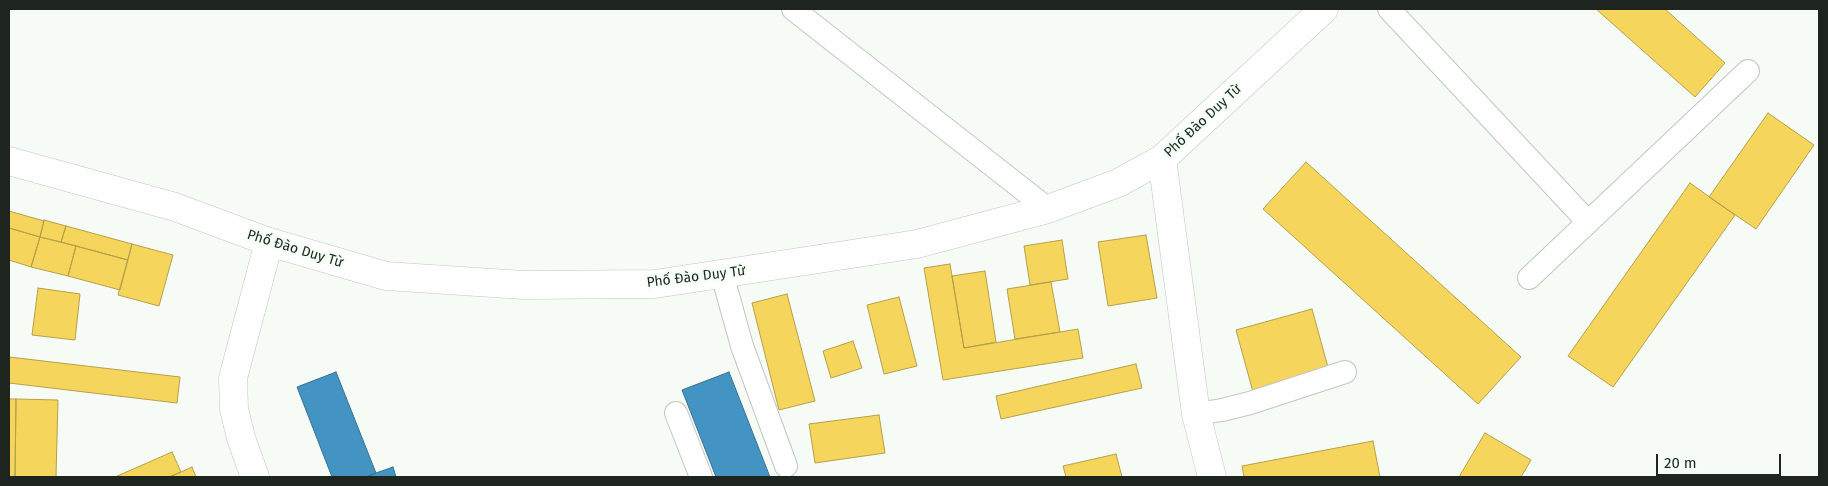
<!DOCTYPE html>
<meta charset="utf-8">
<style>
body{margin:0}
#map{position:relative;width:1828px;height:486px;overflow:hidden;background:#f6fbf6;font-family:"Fira Sans",sans-serif}
canvas{display:block}
.frame{position:absolute;inset:0;border:10px solid #1e251f;pointer-events:none}
.scale{position:absolute;left:1656px;top:454px;width:125px;height:22px;box-sizing:border-box;border:2px solid #1e251f;border-top:0;padding-left:6px;font-size:15px;line-height:18px;white-space:nowrap;color:#1e251f;-webkit-text-stroke:4px #f3fef5;paint-order:stroke}
</style>
<div id="map">
<canvas width="1828" height="486"></canvas>
<div class="frame"></div>
<div class="scale">20 m</div>
</div>
<script>
const ctx = document.querySelector('canvas').getContext('2d');
ctx.lineJoin = 'round';
function fill(path, color) { ctx.fillStyle = color; ctx.fill(path, 'evenodd'); }
const toPath = rows => new Path2D(rows.map(r => 'M' + r).join(''));
function stroke(path, color, width, dash) { ctx.strokeStyle = color; ctx.lineWidth = width; ctx.lineCap = dash ? 'butt' : 'round'; ctx.setLineDash(dash || []); ctx.stroke(path); }
function write(font, color, halo, rows, align = 'center') {
  ctx.font = font + ' "Fira Sans",sans-serif'; ctx.lineWidth = 5; ctx.setLineDash([]); ctx.textBaseline = 'middle'; ctx.strokeStyle = halo; ctx.fillStyle = color; for (const [text, x, y, turn = 0] of rows) {
    ctx.save(); ctx.translate(x, y); ctx.rotate((+turn || 0) * Math.PI / 180); ctx.textAlign = isNaN(turn) ? turn : align; if (halo) ctx.strokeText(text, 0, 0); ctx.fillText(text, 0, 0); ctx.restore();
  }
}
const homes = toPath([
 [1596,9,1665,9,1725,63,1695,97,1596,9],
 [1768,113,1814,145,1756,229,1709,197,1768,113],
 [1306,162,1521,357,1478,404,1263,209,1306,162],
 [1690,183,1735,215,1613,387,1568,356,1690,183],
 [9,211,44,221,40,237,9,228,9,211],
 [44,220,66,226,61,242,40,237,44,220],
 [66,226,132,244,128,260,61,242,66,226],
 [9,228,40,237,31,267,9,260,9,228],
 [1146,235,1157,298,1108,306,1098,242,1146,235],
 [40,237,76,246,68,276,31,267,40,237],
 [1062,240,1068,279,1030,285,1024,246,1062,240],
 [132,244,173,255,159,306,118,295,132,244],
 [76,246,128,260,120,290,68,276,76,246],
 [950,264,964,348,1078,329,1083,358,943,380,924,268,950,264],
 [985,271,996,342,964,348,952,276,985,271],
 [1051,282,1060,332,1015,339,1007,289,1051,282],
 [38,288,80,294,75,340,32,335,38,288],
 [787,294,815,401,779,410,752,303,787,294],
 [899,297,917,366,884,374,867,305,899,297],
 [1312,309,1329,371,1253,392,1236,330,1312,309],
 [853,341,862,368,831,378,823,351,853,341],
 [9,357,180,377,177,403,9,383,9,357],
 [1136,364,1142,388,1001,419,996,396,1136,364],
 [9,399,16,399,15,477,9,477,9,399],
 [16,399,58,400,56,477,15,477,16,399],
 [879,415,885,453,815,463,809,424,879,415],
 [1485,433,1531,460,1521,477,1459,477,1485,433],
 [1373,441,1380,477,1244,477,1242,466,1373,441],
 [172,452,181,472,169,477,115,477,172,452],
 [1116,454,1122,477,1066,477,1063,466,1116,454],
 [192,467,196,477,169,477,181,472,192,467]
]);
const schools = toPath([
 [336,372,376,473,366,477,332,477,297,387,336,372],
 [729,372,770,477,716,477,682,390,729,372],
 [393,467,396,477,366,477,376,473,393,467]
]);
const service = toPath([
 [793,9,1048,209],
 [1389,9,1588,222],
 [722,274,742,346,786,466],
 [1529,278,1748,71],
 [676,413,701,477],
 [1196,414,1222,410,1250,403,1345,372]
]);
const minor = toPath([
 [1162,159,1196,414,1212,477],
 [255,477,241,438,234,409,233,378,269,242]
]);
const tertiary = toPath([
 [9,161,175,207,269,242,386,276,523,285,655,284,917,244,1048,209,1118,183,1162,159,1324,9]
]);
const streetNames = [
 ["Phố Đào Duy Từ",1203,121,-43],
 ["Phố Đào Duy Từ",295,249,17],
 ["Phố Đào Duy Từ",696,277,-7]
];
fill(homes, '#f6d55c');
stroke(homes, '#b5a04a', 1);
fill(schools, '#4393c3');
stroke(schools, '#387292', 1);
stroke(service, '#c1c7c2', 24);
stroke(minor, '#c1c7c2', 29);
stroke(tertiary, '#c1c7c2', 29);
stroke(service, '#fefefe', 22);
stroke(minor, '#fefefe', 28);
stroke(tertiary, '#fefefe', 28);
write('14px', '#1e251f', '#f3fef5', streetNames);
</script>
